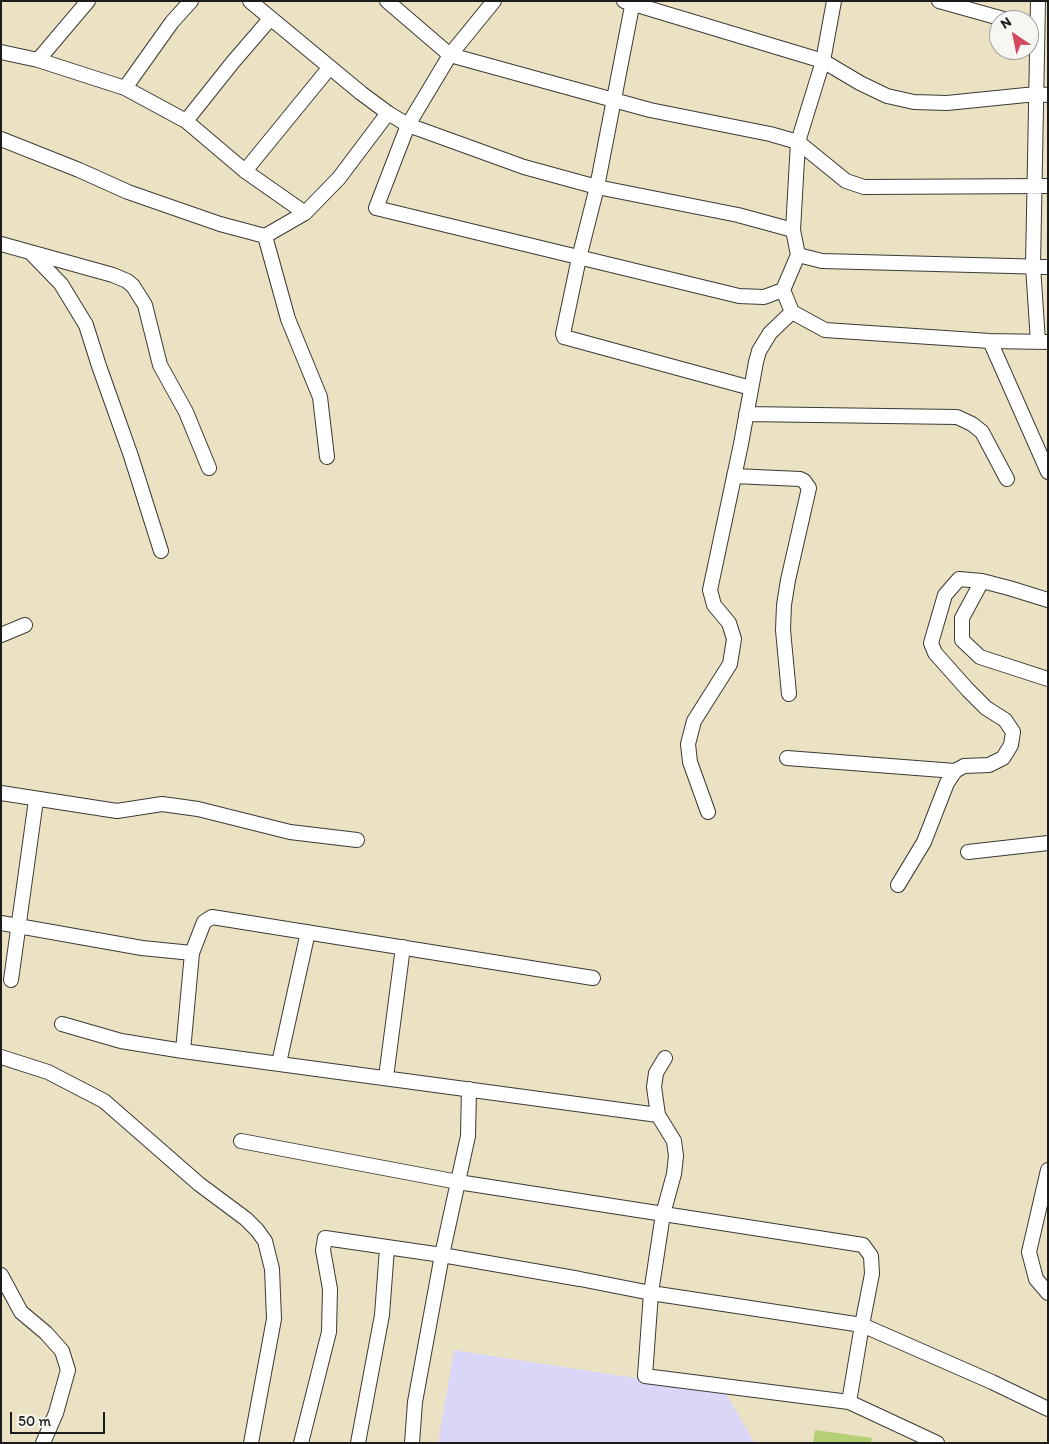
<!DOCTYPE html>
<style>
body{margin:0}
#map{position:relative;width:1049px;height:1444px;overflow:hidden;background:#ebe2c3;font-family:Itim,sans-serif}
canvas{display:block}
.frame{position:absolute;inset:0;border:2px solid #1c1c1c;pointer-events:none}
.north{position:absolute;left:989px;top:10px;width:50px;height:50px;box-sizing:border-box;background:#f6f6f2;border:1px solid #9f9f9c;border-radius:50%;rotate:326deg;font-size:14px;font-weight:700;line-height:20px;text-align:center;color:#1c1c1c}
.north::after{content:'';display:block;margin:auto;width:18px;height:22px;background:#d1495b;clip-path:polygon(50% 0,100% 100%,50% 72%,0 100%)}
.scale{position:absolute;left:10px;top:1412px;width:95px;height:22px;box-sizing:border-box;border:2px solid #1c1c1c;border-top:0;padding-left:6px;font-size:15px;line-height:18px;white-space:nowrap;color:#1c1c1c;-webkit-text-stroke:4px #f6f6f2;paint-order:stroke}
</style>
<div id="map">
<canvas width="1049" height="1444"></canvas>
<div class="frame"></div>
<div class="north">N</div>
<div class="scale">50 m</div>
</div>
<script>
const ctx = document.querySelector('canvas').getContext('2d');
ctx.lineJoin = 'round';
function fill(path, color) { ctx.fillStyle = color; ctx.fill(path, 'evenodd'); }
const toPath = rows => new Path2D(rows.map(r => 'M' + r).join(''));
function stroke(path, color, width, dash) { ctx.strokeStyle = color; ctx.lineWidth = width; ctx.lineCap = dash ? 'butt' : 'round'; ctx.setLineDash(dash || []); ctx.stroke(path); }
const built = toPath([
 [454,1350,725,1392,755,1443,438,1443]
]);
const green = toPath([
 [815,1430,872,1438,871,1443,813,1443]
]);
const minor = toPath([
 [250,1,361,93,388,113,408,125,524,167,597,187,738,215,793,230],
 [387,1,450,55,650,110,770,134,798,142,846,181,864,187,1048,186],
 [494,1,450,55,408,125,376,208,739,296,764,297,783,290],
 [624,1,823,61,860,83,887,96,914,102,947,103,1036,94,1048,95],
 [633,1,597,187,579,258,563,334,564,337,751,388],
 [834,1,823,61,798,142,793,230,798,255,783,290,792,312,825,330,990,341,1048,342],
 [939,1,1007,20],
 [1038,1,1033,266,1038,342],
 [1,52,38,60,125,88,186,121,245,171,305,213,339,178,388,113],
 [38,60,88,1],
 [125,88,172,22,191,1],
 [186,121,233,62,270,19],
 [1,139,79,170,128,192,220,224,265,236,305,213],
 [245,171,330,67],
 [265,236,288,319,320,397,327,457],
 [1,244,113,275,127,281,133,286,145,305,160,365,186,412,209,468],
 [30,252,61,284,86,325,99,366,131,456,161,551],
 [798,255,822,261,1048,267],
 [990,341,1048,472],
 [746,414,957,417,972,424,982,432,1007,479],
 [734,476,800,479,804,481,809,488,788,580,784,605,783,630,789,694],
 [982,581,962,618,962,640,980,657,1048,679],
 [1,635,25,625],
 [787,758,955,771],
 [1,793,117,811,162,804,198,809,290,832,357,840],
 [708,812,690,762,688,744,694,721,730,664,734,639,729,623,714,605,710,590,741,444,756,362,759,351,770,333,792,312],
 [968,852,1048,843],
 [898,885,924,842,947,783,955,771,964,766,989,765,1003,758,1011,745,1013,732,1005,720,986,708,968,690,935,653,931,643,945,595,959,579,982,581,1009,588,1048,600],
 [1,923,142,948,192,953],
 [11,980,36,800],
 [62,1024,121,1041,183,1051,658,1115],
 [183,1051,192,953,204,922,212,917,593,978],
 [1,1057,48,1072,104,1101,199,1184,246,1219,257,1230,265,1241,272,1269,274,1319,251,1443],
 [665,1058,656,1073,654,1087,658,1115,674,1141,676,1156,674,1174,663,1214,651,1293,645,1376,849,1402,937,1443],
 [279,1063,308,932],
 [386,1077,403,947],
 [241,1141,458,1182,863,1245,871,1256,872,1274,862,1325,849,1402],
 [1048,1170,1029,1252,1036,1279,1048,1293],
 [1,1275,21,1312,46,1333,62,1351,68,1370,56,1413,43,1443],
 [301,1443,329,1332,330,1289,323,1250,325,1238,442,1255,580,1279,651,1293,862,1325,992,1382,1048,1409],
 [358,1443,382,1315,387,1248],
 [412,1443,415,1402,442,1255,468,1136,469,1089]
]);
fill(built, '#dad6f7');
fill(green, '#b4cf75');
stroke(minor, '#3b3a35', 16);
stroke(minor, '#fff', 14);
</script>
